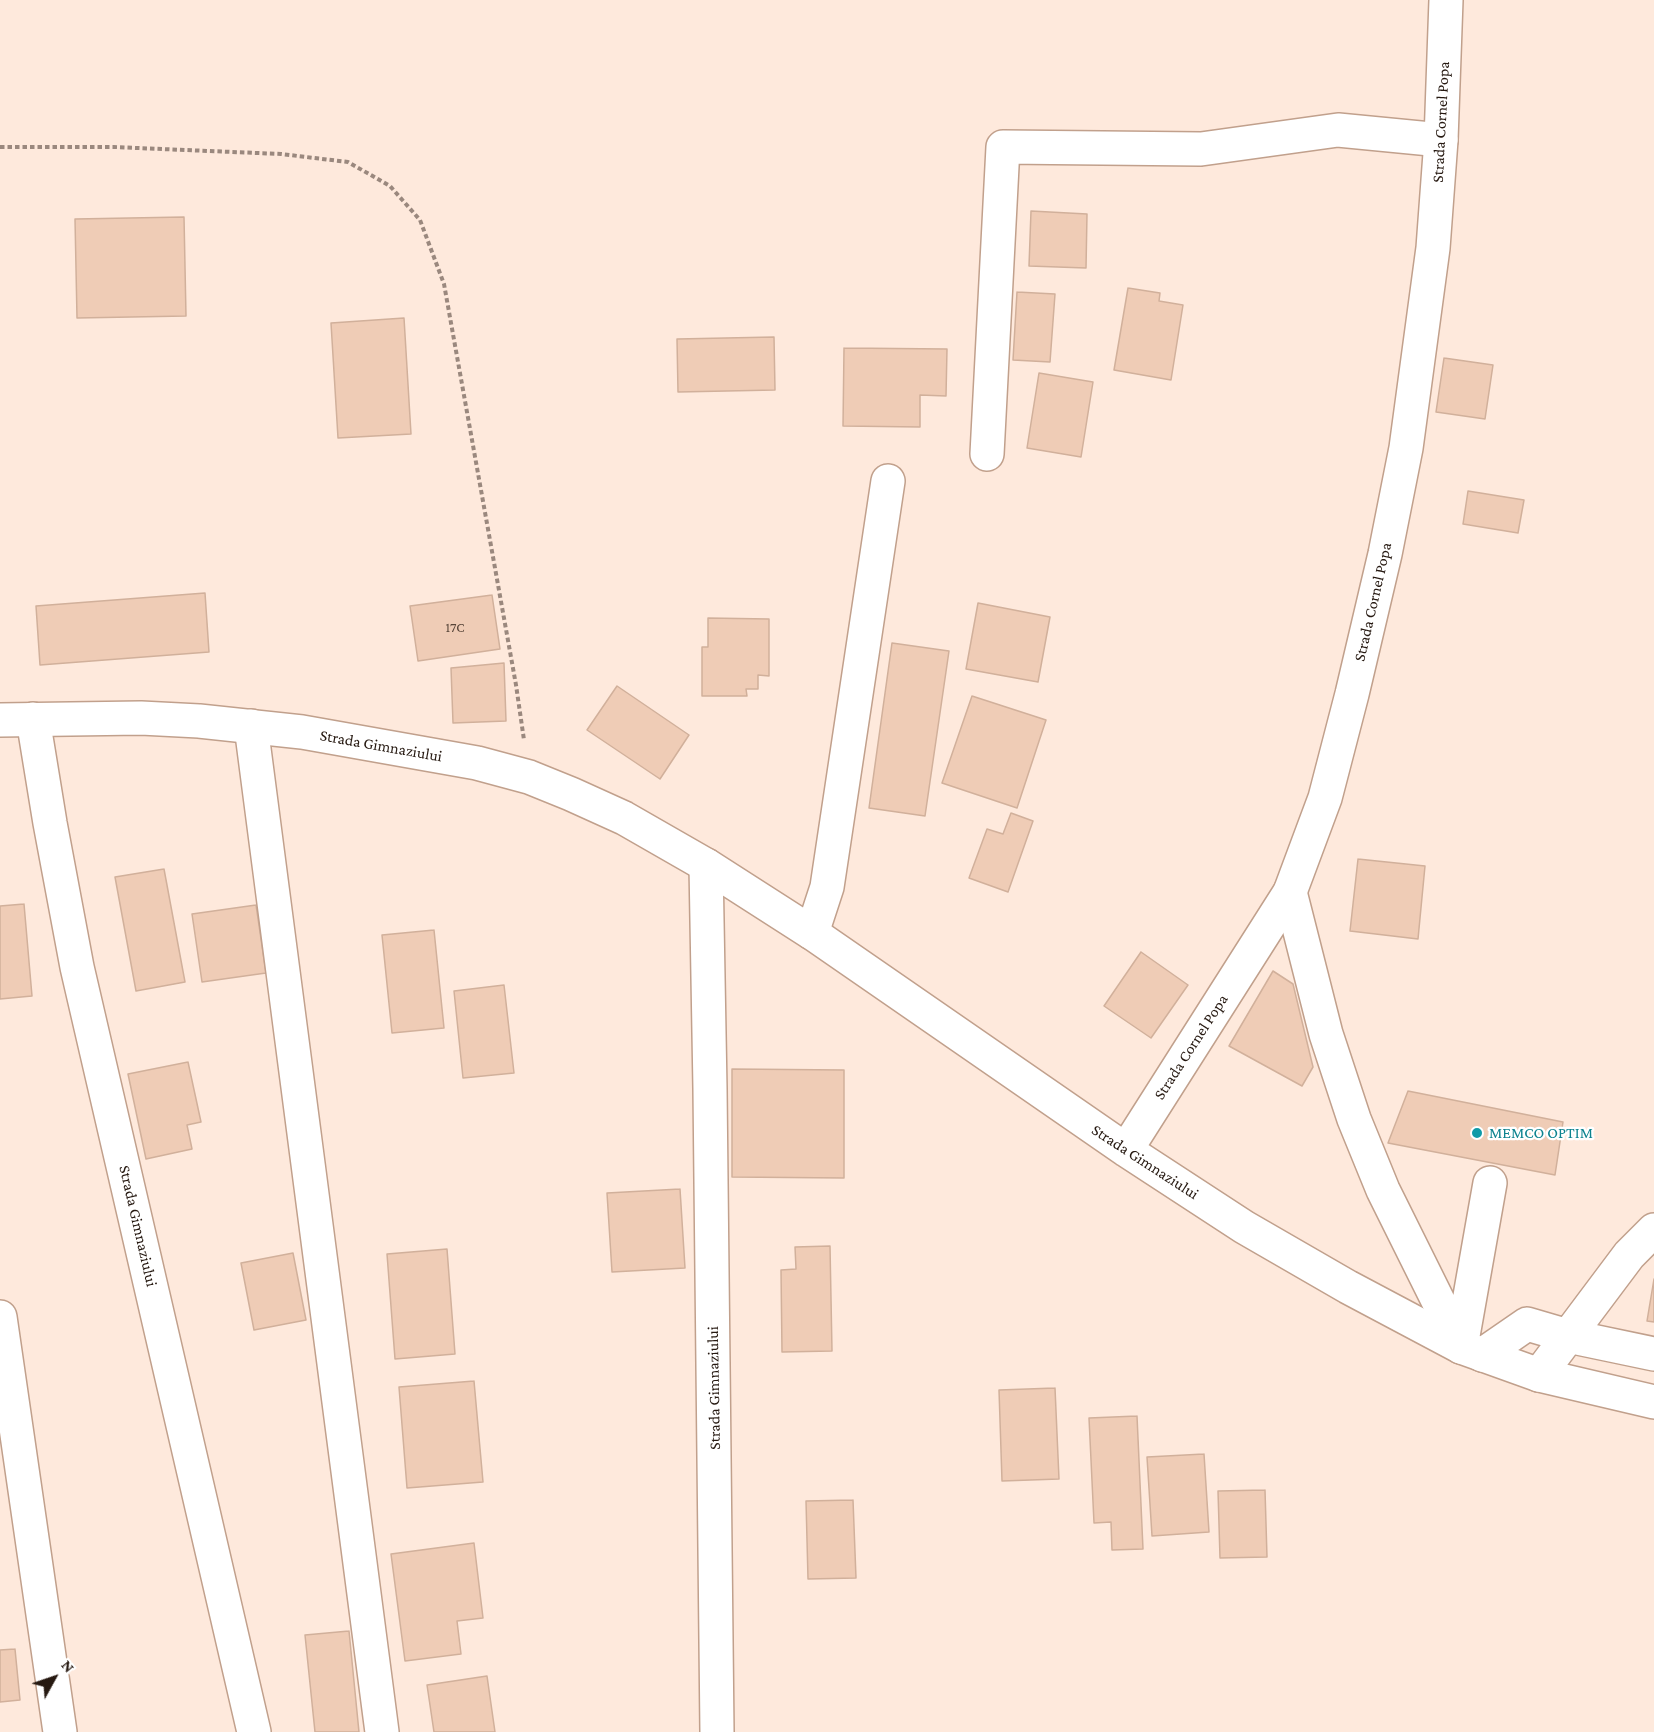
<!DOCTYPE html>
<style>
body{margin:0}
#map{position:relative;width:1654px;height:1732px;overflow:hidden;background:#fee9dc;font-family:"Crimson Pro",serif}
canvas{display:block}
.north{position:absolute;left:24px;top:1648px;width:60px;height:60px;-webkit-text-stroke:4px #fff;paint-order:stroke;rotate:50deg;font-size:16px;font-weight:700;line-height:24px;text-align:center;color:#261911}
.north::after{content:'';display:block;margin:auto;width:21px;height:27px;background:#261911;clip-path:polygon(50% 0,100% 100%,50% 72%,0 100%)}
</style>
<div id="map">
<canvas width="1654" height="1732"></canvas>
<div class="north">N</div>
</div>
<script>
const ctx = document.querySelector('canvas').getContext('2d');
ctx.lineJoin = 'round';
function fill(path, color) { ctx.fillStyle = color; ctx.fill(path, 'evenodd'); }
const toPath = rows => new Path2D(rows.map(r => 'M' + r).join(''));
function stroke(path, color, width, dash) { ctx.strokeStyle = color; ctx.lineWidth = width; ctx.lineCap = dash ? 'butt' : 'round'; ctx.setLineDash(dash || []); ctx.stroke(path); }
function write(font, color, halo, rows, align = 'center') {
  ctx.font = font + ' "Crimson Pro",serif'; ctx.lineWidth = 4.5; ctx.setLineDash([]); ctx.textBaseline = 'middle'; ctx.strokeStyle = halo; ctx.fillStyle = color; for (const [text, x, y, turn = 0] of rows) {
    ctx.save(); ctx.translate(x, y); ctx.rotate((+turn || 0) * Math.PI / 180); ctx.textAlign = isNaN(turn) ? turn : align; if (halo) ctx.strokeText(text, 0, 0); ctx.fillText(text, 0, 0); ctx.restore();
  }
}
const building = toPath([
 [1031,211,1087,214,1086,268,1029,266,1031,211],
 [184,217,186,316,77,318,75,219,184,217],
 [1128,288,1160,293,1159,301,1183,305,1171,380,1114,370,1128,288],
 [1017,292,1055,294,1050,362,1013,360,1017,292],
 [404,318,411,434,338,438,331,323,404,318],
 [774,337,775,390,678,392,677,339,774,337],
 [844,348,947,349,946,396,920,395,920,427,843,426,844,348],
 [1444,358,1493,365,1485,419,1436,412,1444,358],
 [1039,373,1093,382,1081,457,1027,448,1039,373],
 [1468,491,1524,500,1518,533,1463,524,1468,491],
 [205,593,209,652,40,665,36,606,205,593],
 [492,595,500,649,418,661,410,606,492,595],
 [978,603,1050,617,1038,682,966,669,978,603],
 [708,618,769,619,769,676,758,675,758,689,746,689,747,696,702,696,702,647,708,647,708,618],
 [892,643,949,651,925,816,869,808,892,643],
 [504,663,506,721,453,723,451,668,504,663],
 [617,686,689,735,660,779,587,730,617,686],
 [972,696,1046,720,1017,808,942,783,972,696],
 [1011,813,1033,821,1008,892,969,878,987,829,1003,834,1011,813],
 [1358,859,1425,866,1418,939,1350,931,1358,859],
 [164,869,185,982,136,991,115,877,164,869],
 [24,904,32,996,0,999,0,906,24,904],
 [256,905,266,973,202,982,192,914,256,905],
 [434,930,444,1028,392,1033,382,935,434,930],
 [1141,952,1188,985,1151,1038,1104,1006,1141,952],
 [1273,971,1293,984,1313,1067,1302,1086,1229,1046,1273,971],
 [504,985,514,1073,463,1078,454,991,504,985],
 [188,1062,201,1122,187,1125,192,1149,146,1159,128,1074,188,1062],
 [732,1069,844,1070,844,1178,732,1177,732,1069],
 [1408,1091,1563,1122,1555,1175,1388,1143,1408,1091],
 [680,1189,685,1268,612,1272,607,1193,680,1189],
 [830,1246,832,1351,782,1352,781,1270,796,1269,795,1247,830,1246],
 [447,1249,455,1354,395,1359,387,1254,447,1249],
 [293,1253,306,1320,254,1330,241,1263,293,1253],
 [1654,1279,1654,1322,1647,1321,1654,1279],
 [474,1381,483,1482,407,1488,399,1387,474,1381],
 [1055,1388,1059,1479,1002,1481,999,1390,1055,1388],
 [1137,1416,1143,1549,1112,1550,1111,1522,1094,1523,1089,1418,1137,1416],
 [1204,1454,1209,1532,1152,1536,1147,1457,1204,1454],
 [1265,1490,1267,1557,1220,1558,1218,1491,1265,1490],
 [853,1500,856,1578,808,1579,806,1501,853,1500],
 [474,1543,483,1618,457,1621,461,1654,405,1661,391,1554,474,1543],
 [349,1631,359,1732,315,1732,305,1635,349,1631],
 [15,1649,20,1700,0,1702,0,1650,15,1649],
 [487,1676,495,1732,434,1732,427,1685,487,1676]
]);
const path = toPath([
 [0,147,114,147,281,154,348,162,390,186,420,220,444,284,516,685,524,740]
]);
const minor = toPath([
 [987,454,1003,147,1201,149,1338,130,1441,140],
 [33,719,50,823,77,967,254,1732],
 [251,726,382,1732],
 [706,865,710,1089,717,1732],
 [1290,892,1326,1034,1354,1119,1383,1190,1461,1347],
 [812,933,827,887,888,481],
 [0,1317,60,1732],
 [1461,1347,1490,1183],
 [1482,1355,1527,1324,1568,1336,1654,1354],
 [1539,1375,1629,1255,1654,1230]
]);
const major = toPath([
 [0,720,141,718,199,721,302,732,477,763,529,777,571,794,624,818,706,865,812,933,1126,1150,1244,1227,1348,1287,1461,1347,1539,1375,1654,1402],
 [1126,1150,1290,892,1325,798,1352,694,1385,554,1406,448,1433,248,1441,140,1446,0]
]);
const markers = [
 [1477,1133,6,"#0f9aa8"]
];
const numberNames = [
 ["17C",455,628]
];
const streetNames = [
 ["Strada Cornel Popa",1441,122,-87],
 ["Strada Cornel Popa",1373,602,-77],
 ["Strada Gimnaziului",381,746,10],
 ["Strada Cornel Popa",1191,1047,-57],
 ["Strada Gimnaziului",1145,1162,33],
 ["Strada Gimnaziului",138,1226,77],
 ["Strada Gimnaziului",714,1388,-91]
];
const cultureNames = [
 ["MEMCO OPTIM",1489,1133]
];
fill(building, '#efccb6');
stroke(building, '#d1b09b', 1.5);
stroke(minor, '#c1a08c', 36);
stroke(major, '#c1a08c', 36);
stroke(path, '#9a887e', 4, [4.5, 3]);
stroke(minor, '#fff', 33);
stroke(major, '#fff', 33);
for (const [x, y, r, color] of markers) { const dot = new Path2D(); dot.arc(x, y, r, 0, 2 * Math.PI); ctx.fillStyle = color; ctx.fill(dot); stroke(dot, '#fff', 2); }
write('14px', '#58463a', null, numberNames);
write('16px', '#261911', '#fff', streetNames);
write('16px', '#0d838f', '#fff', cultureNames, 'left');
</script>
